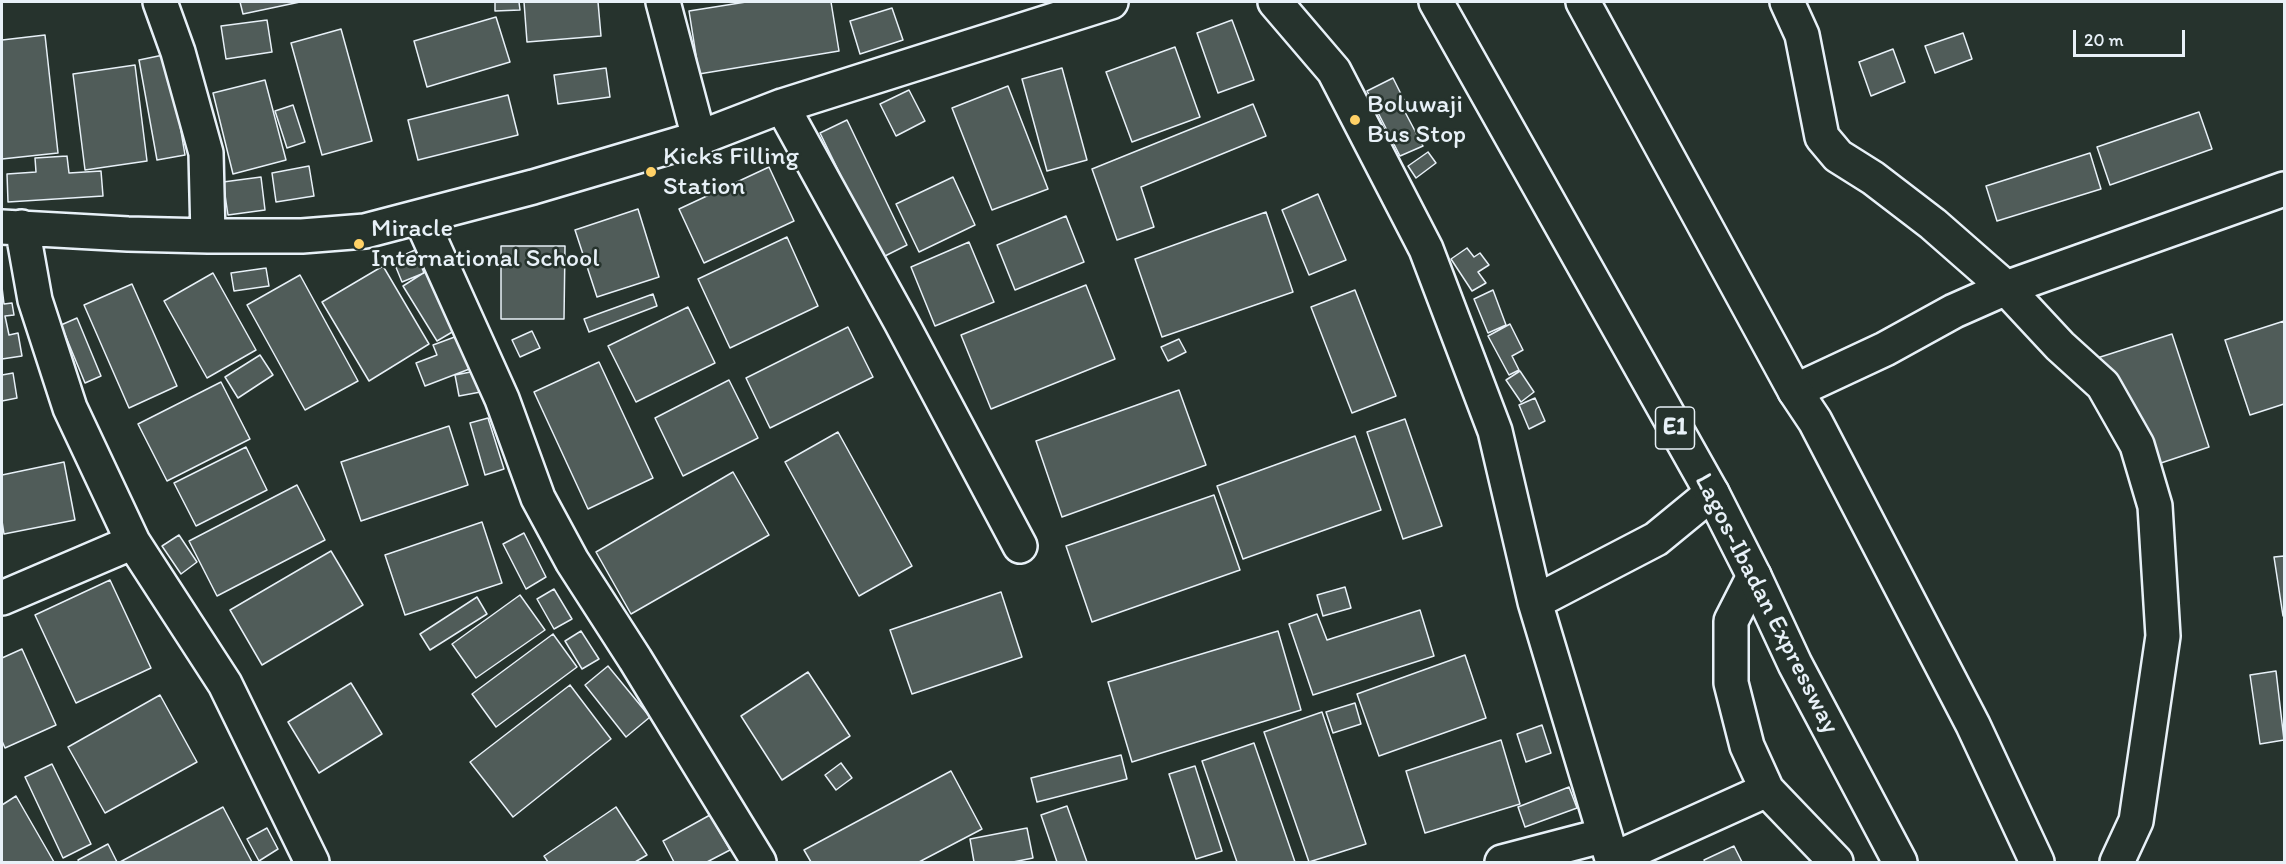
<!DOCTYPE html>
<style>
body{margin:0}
#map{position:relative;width:2286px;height:864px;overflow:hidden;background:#26332d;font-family:Itim,sans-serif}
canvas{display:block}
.frame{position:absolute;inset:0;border:3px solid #e8f1f8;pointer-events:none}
.scale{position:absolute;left:2073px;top:30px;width:112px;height:27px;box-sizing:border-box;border:3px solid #e8f1f8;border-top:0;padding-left:8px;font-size:18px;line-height:21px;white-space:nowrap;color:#e8f1f8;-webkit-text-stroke:4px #26332d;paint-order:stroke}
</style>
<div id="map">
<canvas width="2286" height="864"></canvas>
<div class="frame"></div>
<div class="scale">20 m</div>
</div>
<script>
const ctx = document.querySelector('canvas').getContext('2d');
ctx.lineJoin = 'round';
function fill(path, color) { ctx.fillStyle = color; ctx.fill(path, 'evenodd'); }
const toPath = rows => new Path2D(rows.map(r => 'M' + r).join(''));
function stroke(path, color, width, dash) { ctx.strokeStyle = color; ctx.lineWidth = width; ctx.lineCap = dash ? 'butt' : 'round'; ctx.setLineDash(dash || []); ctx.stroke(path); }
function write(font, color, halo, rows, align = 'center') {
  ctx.font = font + ' Itim,sans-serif'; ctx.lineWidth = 5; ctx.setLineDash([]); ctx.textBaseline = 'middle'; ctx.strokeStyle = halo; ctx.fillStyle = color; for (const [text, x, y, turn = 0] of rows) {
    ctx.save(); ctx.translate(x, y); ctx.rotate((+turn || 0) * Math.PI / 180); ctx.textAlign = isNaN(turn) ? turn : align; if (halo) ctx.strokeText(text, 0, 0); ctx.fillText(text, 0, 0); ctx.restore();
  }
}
const building = toPath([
 [240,2,300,2,243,14,240,2],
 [495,2,519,2,520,10,495,11,495,2],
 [524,2,598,2,601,36,527,42,524,2],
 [746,2,831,2,839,51,699,74,689,11,746,2],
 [892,8,903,40,860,54,850,21,892,8],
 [496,17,510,62,427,87,414,41,496,17],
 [267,20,272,52,226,59,221,26,267,20],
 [1232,20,1254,80,1218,93,1197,33,1232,20],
 [341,29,372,141,322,155,291,43,341,29],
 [1963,33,1972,59,1935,73,1925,46,1963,33],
 [45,35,58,153,2,159,2,40,45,35],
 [1175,47,1200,117,1132,142,1106,72,1175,47],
 [1893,49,1905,82,1871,96,1859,62,1893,49],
 [168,54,185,155,157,160,139,60,168,54],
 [135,65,147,161,85,170,73,74,135,65],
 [606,68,610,97,558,104,554,75,606,68],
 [1062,68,1087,160,1047,171,1022,79,1062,68],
 [1393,78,1409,110,1405,112,1423,146,1400,156,1367,91,1393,78],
 [265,80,286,160,233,174,213,93,265,80],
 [1008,86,1048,189,992,210,952,108,1008,86],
 [909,90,925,121,896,136,880,104,909,90],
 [508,95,518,135,418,160,408,120,508,95],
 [1253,104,1266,136,1141,187,1154,227,1117,240,1092,169,1253,104],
 [293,105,305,142,287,148,275,111,293,105],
 [2199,112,2212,149,2110,185,2097,147,2199,112],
 [847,120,907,245,881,258,820,133,847,120],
 [1428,152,1436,163,1416,178,1408,166,1428,152],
 [2090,153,2101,189,1997,221,1986,186,2090,153],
 [67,156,69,173,101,171,103,196,8,202,7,174,36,172,35,158,67,156],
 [309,166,314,196,276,202,272,173,309,166],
 [769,167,794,221,704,263,679,209,769,167],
 [261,177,265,210,228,215,223,182,261,177],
 [953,177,975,225,919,252,896,204,953,177],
 [1318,194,1346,260,1309,275,1282,210,1318,194],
 [638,209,659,277,597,297,575,230,638,209],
 [1266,212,1293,292,1162,337,1135,259,1266,212],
 [1066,216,1084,262,1015,290,997,245,1066,216],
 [787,237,818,306,730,348,698,279,787,237],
 [969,242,994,302,935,326,911,267,969,242],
 [501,246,565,246,564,319,501,319,501,246],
 [1467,248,1474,257,1480,253,1489,265,1478,272,1486,283,1472,291,1451,259,1467,248],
 [415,250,424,273,402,282,393,260,415,250],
 [383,266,429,344,369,381,322,302,383,266],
 [266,268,269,286,234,291,231,273,266,268],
 [428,270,459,328,437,341,403,286,428,270],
 [213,273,256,350,207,378,164,301,213,273],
 [300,275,358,381,305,410,247,305,300,275],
 [132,284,177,386,129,408,84,305,132,284],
 [1086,285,1115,359,991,409,961,335,1086,285],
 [2,287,4,304,12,303,14,315,5,316,9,335,18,333,22,356,2,359,2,287],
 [1355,290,1396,396,1352,413,1311,307,1355,290],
 [1493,290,1506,325,1488,333,1474,299,1493,290],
 [653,294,657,306,589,332,584,319,653,294],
 [688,307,715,363,636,402,608,346,688,307],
 [77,318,101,376,85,383,61,325,77,318],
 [2284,321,2284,404,2250,415,2225,340,2284,321],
 [1510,324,1523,350,1512,356,1519,370,1509,375,1488,336,1510,324],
 [848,327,873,377,770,428,746,378,848,327],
 [532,331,540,348,520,357,512,340,532,331],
 [2172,334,2209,447,2128,474,2091,360,2172,334],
 [460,335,472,368,425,386,416,363,437,355,433,345,460,335],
 [1179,339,1186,352,1168,361,1161,347,1179,339],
 [260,355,273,375,238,398,225,377,260,355],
 [599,362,653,478,588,509,534,392,599,362],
 [481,370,486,391,459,396,455,375,481,370],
 [1520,371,1534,392,1521,402,1506,380,1520,371],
 [13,373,17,398,2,401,2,375,13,373],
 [729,380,758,438,683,476,655,418,729,380],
 [221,382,250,439,167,481,138,424,221,382],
 [1179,390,1206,465,1062,517,1036,441,1179,390],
 [1535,398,1545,421,1529,429,1519,405,1535,398],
 [488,418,504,469,485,475,470,423,488,418],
 [1405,419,1442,526,1403,539,1367,432,1405,419],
 [449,426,468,485,361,521,341,462,449,426],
 [838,432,912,566,859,596,785,462,838,432],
 [1355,436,1381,510,1243,559,1217,486,1355,436],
 [246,447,267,490,196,526,174,483,246,447],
 [64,462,75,520,4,534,2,521,2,475,64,462],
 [733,472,769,535,631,614,596,552,733,472],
 [297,485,325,540,217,596,189,541,297,485],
 [1214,495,1240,570,1092,622,1066,546,1214,495],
 [482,522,502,583,405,615,385,555,482,522],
 [524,533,546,577,526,589,503,544,524,533],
 [179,535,197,562,181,574,162,546,179,535],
 [331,551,363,605,262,665,230,610,331,551],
 [2284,556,2284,616,2283,616,2274,557,2284,556],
 [110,580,151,668,76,703,35,615,110,580],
 [1345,587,1351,608,1323,616,1317,595,1345,587],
 [554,589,572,619,554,629,537,599,554,589],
 [1001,592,1022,657,912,694,890,630,1001,592],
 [520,595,545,630,476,678,452,644,520,595],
 [477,597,487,614,430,650,420,634,477,597],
 [1420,610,1434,656,1313,695,1289,624,1317,614,1327,640,1420,610],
 [581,631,599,659,582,669,565,641,581,631],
 [1278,631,1301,710,1132,762,1108,682,1278,631],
 [553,634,577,667,496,727,472,694,553,634],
 [22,649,56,725,5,748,2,741,2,658,22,649],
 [1465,655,1486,718,1379,756,1357,694,1465,655],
 [608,666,650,717,626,737,585,685,608,666],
 [2276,671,2284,740,2260,744,2250,675,2276,671],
 [808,672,850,736,782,780,741,716,808,672],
 [351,683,382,734,319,773,288,722,351,683],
 [570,685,611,739,513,817,470,762,570,685],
 [160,695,197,762,105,813,68,747,160,695],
 [1355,703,1361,724,1333,733,1326,712,1355,703],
 [1322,712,1366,844,1309,862,1264,732,1322,712],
 [1542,725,1551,753,1526,762,1517,734,1542,725],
 [1501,740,1520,804,1425,833,1406,771,1501,740],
 [1254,743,1295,862,1237,862,1202,761,1254,743],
 [1121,755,1127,779,1037,802,1031,778,1121,755],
 [841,763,852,778,836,790,825,775,841,763],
 [52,764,91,844,63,858,25,777,52,764],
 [1195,766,1222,851,1196,859,1169,774,1195,766],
 [951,771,982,829,919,862,811,862,804,850,951,771],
 [1569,787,1577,808,1525,827,1518,807,1569,787],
 [16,796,54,862,2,862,2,805,16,796],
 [1067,806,1087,862,1057,862,1041,815,1067,806],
 [223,807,252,862,120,862,223,807],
 [616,807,647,855,635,862,548,862,544,856,616,807],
 [710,815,730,850,707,862,674,862,663,841,710,815],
 [267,828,278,849,259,861,247,839,267,828],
 [1027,828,1033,858,1013,862,974,862,970,839,1027,828],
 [108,844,117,862,79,862,78,860,108,844],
 [1734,846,1742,862,1705,862,1704,860,1734,846]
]);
const minor = toPath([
 [160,2,178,52,206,153,208,236],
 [663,2,699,138],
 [1275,2,1334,71,1426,249,1495,431,1535,602,1613,862],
 [1787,2,1802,35,1822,137,1838,156,1873,178,1933,224,2006,288,2060,346,2103,385,2137,445,2155,506,2163,636,2136,821,2117,862],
 [782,106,901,322,1020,546],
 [420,217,502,399,538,498,572,561,635,659,759,862],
 [2,227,128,234,208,236,302,236,365,231,533,187,699,138,782,106,1111,2],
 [22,227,35,300,70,408,133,542,225,684,312,862],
 [1795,391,1885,349,1954,311,2006,288,2284,189],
 [1754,576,1731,621,1731,683,1747,746,1767,790,1836,862],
 [2,598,133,542],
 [1535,602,1656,539,1712,493],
 [1612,860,1767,790],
 [1502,862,1605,835]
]);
const highway = toPath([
 [1436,2,1712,493,1754,576,1795,664,1900,862],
 [1583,2,1795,391,1815,421,1973,725,2037,862]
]);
const markers = [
 [1355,120,6,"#ffd166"],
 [651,172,6,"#ffd166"],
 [359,244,6,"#ffd166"]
];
const shields = [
 [1675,428,39]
];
const shieldNames = [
 ["E1",1675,428]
];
const poiNames = [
 ["Boluwaji",1367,105],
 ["Bus Stop",1367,135],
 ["Kicks Filling",663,157],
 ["Station",663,187],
 ["Miracle",371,229],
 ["International School",371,259]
];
const streetNames = [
 ["Lagos-Ibadan Expressway",1766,604,63]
];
fill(building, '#505c59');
stroke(building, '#e8f1f8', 1.5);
stroke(minor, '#e8f1f8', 38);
stroke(highway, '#e8f1f8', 38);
stroke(minor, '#26332d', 33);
stroke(highway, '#26332d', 33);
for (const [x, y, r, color] of markers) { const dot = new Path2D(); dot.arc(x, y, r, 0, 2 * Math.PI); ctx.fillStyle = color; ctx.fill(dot); stroke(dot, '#26332d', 2); }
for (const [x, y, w] of shields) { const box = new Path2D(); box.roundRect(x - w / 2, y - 21, w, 42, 4.5); ctx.fillStyle = '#26332d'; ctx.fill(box); stroke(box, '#e8f1f8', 1.5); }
write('bold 24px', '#e8f1f8', null, shieldNames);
write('26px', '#e8f1f8', '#26332d', poiNames, 'left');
write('26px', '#e8f1f8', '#26332d', streetNames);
</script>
